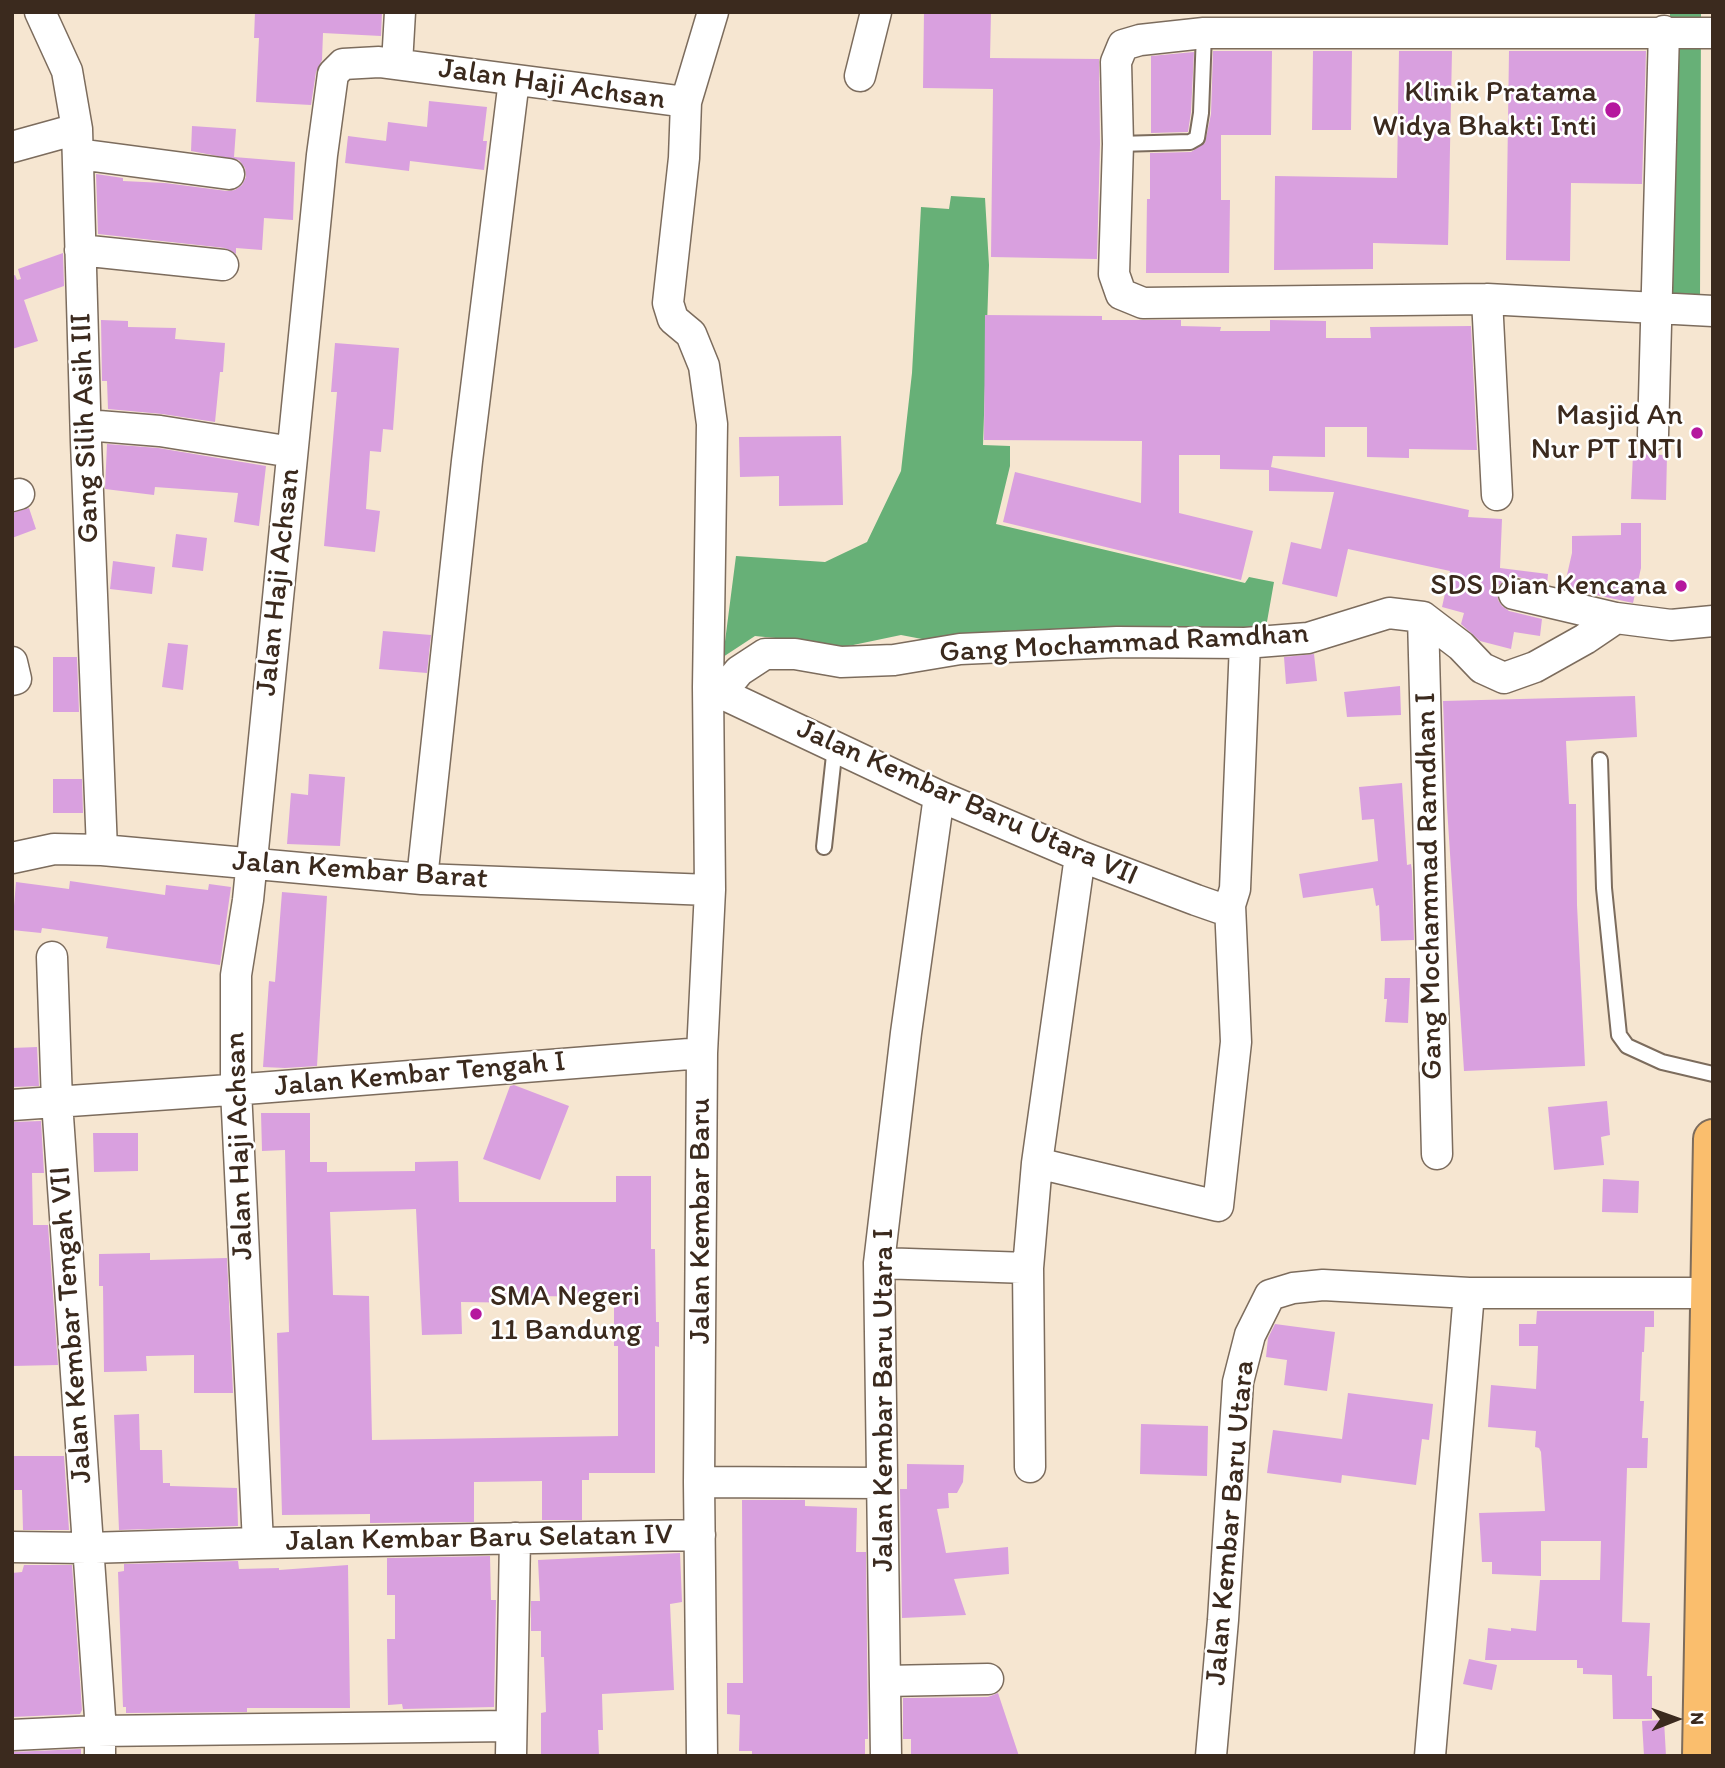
<!DOCTYPE html>
<style>
body{margin:0}
#map{position:relative;width:1725px;height:1768px;overflow:hidden;background:#f6e6d1;font-family:Itim,sans-serif}
canvas{display:block}
.frame{position:absolute;inset:0;border:14px solid #3b2a1e;pointer-events:none}
.north{position:absolute;left:1641px;top:1684px;width:70px;height:70px;-webkit-text-stroke:5px #fff;paint-order:stroke;rotate:89deg;font-size:19px;font-weight:700;line-height:28px;text-align:center;color:#3b2a1e}
.north::after{content:'';display:block;margin:auto;width:24px;height:32px;background:#3b2a1e;clip-path:polygon(50% 0,100% 100%,50% 72%,0 100%)}
</style>
<div id="map">
<canvas width="1725" height="1768"></canvas>
<div class="frame"></div>
<div class="north">N</div>
</div>
<script>
const ctx = document.querySelector('canvas').getContext('2d');
ctx.lineJoin = 'round';
function fill(path, color) { ctx.fillStyle = color; ctx.fill(path, 'evenodd'); }
const toPath = rows => new Path2D(rows.map(r => 'M' + r).join(''));
function stroke(path, color, width, dash) { ctx.strokeStyle = color; ctx.lineWidth = width; ctx.lineCap = dash ? 'butt' : 'round'; ctx.setLineDash(dash || []); ctx.stroke(path); }
function write(font, color, halo, rows, align = 'center') {
  ctx.font = font + ' Itim,sans-serif'; ctx.lineWidth = 5; ctx.setLineDash([]); ctx.textBaseline = 'middle'; ctx.strokeStyle = halo; ctx.fillStyle = color; for (const [text, x, y, turn = 0] of rows) {
    ctx.save(); ctx.translate(x, y); ctx.rotate((+turn || 0) * Math.PI / 180); ctx.textAlign = isNaN(turn) ? turn : align; if (halo) ctx.strokeText(text, 0, 0); ctx.fillText(text, 0, 0); ctx.restore();
  }
}
const forest = toPath([
 [1670,12,1701,12,1700,301,1666,299],
 [951,196,985,198,989,265,983,445,1010,446,1010,466,996,524,1245,583,1249,577,1274,582,1265,633,943,643,901,635,834,649,786,639,755,636,723,657,736,556,825,562,867,542,901,471,912,373,921,207,949,209]
]);
const building = toPath([
 [255,12,382,12,381,36,323,33,322,60,316,72,311,105,256,102,259,38,254,38],
 [924,12,991,12,990,58,1099,59,1100,144,1097,259,991,257,993,89,923,88],
 [1213,51,1272,51,1271,135,1221,135,1221,200,1230,200,1229,273,1146,273,1147,199,1150,199,1150,153,1191,152,1205,143,1211,114],
 [1313,51,1352,51,1351,130,1312,130],
 [1399,51,1452,51,1448,245,1373,243,1373,269,1274,270,1275,176,1397,178],
 [1509,51,1646,51,1642,184,1571,183,1570,261,1506,260],
 [1194,52,1191,112,1188,132,1151,133,1151,56],
 [429,101,487,107,483,141,487,141,484,170,410,161,409,171,345,163,348,136,386,141,388,122,427,127],
 [192,126,236,129,234,157,295,162,293,220,264,218,262,250,236,248,236,254,225,248,98,234,96,174,123,178,123,181,165,183,227,191,235,190,242,185,246,177,245,168,239,160,191,151],
 [63,253,64,286,24,300,38,341,12,349,12,276,15,275,17,280,21,279,18,269],
 [985,315,1102,316,1102,320,1181,320,1181,326,1221,327,1220,331,1270,331,1270,320,1326,321,1326,338,1371,338,1370,327,1471,326,1477,450,1409,449,1409,458,1367,457,1367,427,1325,427,1325,457,1273,456,1271,467,1469,510,1468,517,1502,519,1500,568,1548,574,1547,584,1518,577,1508,578,1502,582,1497,589,1498,600,1502,606,1509,611,1542,619,1540,636,1514,632,1511,649,1480,641,1461,624,1464,613,1442,607,1450,571,1348,549,1337,597,1282,584,1291,542,1321,549,1334,492,1269,491,1269,470,1220,469,1220,455,1179,455,1179,513,1253,531,1241,580,1003,522,1015,472,1141,503,1142,441,984,440],
 [101,320,128,321,128,327,176,328,175,339,225,343,223,372,220,372,215,422,162,414,108,409,107,381,102,381],
 [335,343,399,348,393,430,383,429,381,452,370,451,366,509,380,511,375,552,324,546,337,392,331,392],
 [841,436,843,505,779,506,779,476,740,477,739,437],
 [107,444,158,448,266,466,259,526,234,522,238,493,155,487,154,495,105,489],
 [1633,454,1667,455,1666,500,1631,499],
 [29,508,36,529,12,538,12,513],
 [1621,523,1641,523,1641,568,1633,603,1564,588,1572,553,1572,536,1621,535],
 [176,534,207,538,203,571,172,567],
 [113,561,155,567,152,594,110,589],
 [383,631,431,635,427,673,379,669],
 [168,643,188,645,183,690,162,687],
 [1314,654,1317,681,1286,684,1284,657],
 [53,657,77,657,79,712,53,712],
 [1400,686,1401,715,1347,717,1344,692],
 [1635,696,1637,737,1566,741,1569,804,1576,804,1577,905,1585,1066,1464,1071,1447,807,1443,701],
 [309,774,345,777,340,846,287,844,291,793,308,795],
 [53,779,82,779,83,813,53,813],
 [1402,783,1407,865,1411,864,1412,871,1414,940,1381,941,1379,905,1376,906,1373,888,1303,898,1299,874,1378,861,1374,819,1362,820,1359,787],
 [70,881,165,895,166,885,208,890,209,884,231,887,220,965,106,948,108,937,42,928,41,933,12,930,16,882,69,889],
 [282,892,327,896,317,1066,285,1068,263,1067,269,981,275,982],
 [1385,978,1410,978,1408,1023,1385,1022,1387,999,1384,999],
 [37,1047,39,1086,12,1087,12,1048],
 [514,1085,569,1106,540,1180,483,1159,510,1086],
 [1607,1101,1610,1135,1601,1137,1604,1165,1554,1170,1548,1107],
 [261,1113,310,1113,310,1162,327,1162,327,1172,415,1171,415,1162,458,1161,459,1202,616,1202,616,1176,651,1176,651,1249,655,1249,656,1322,659,1322,659,1347,655,1346,655,1473,589,1473,589,1480,582,1480,582,1520,542,1520,542,1481,474,1482,474,1522,370,1523,370,1514,282,1515,277,1333,289,1332,285,1150,262,1151],
 [416,1209,422,1335,462,1334,461,1302,533,1303,533,1296,614,1297,614,1346,618,1346,618,1436,372,1440,369,1296,333,1295,330,1212],
 [41,1121,44,1173,32,1173,33,1225,48,1225,58,1365,12,1366,12,1122],
 [93,1133,138,1133,138,1171,94,1172],
 [1603,1179,1639,1181,1638,1213,1602,1212],
 [150,1253,150,1260,227,1258,233,1393,194,1393,194,1355,146,1356,147,1371,104,1372,103,1286,99,1286,99,1254],
 [1537,1311,1654,1311,1654,1327,1645,1327,1644,1352,1642,1352,1640,1401,1644,1401,1642,1438,1648,1438,1647,1468,1627,1468,1622,1622,1650,1623,1647,1676,1652,1676,1652,1719,1613,1719,1612,1675,1583,1674,1583,1668,1577,1668,1577,1660,1485,1660,1488,1628,1511,1631,1511,1628,1536,1631,1540,1580,1600,1580,1601,1541,1541,1541,1541,1576,1492,1574,1492,1562,1482,1562,1479,1513,1545,1511,1541,1452,1539,1448,1535,1447,1536,1431,1488,1427,1491,1385,1536,1389,1538,1346,1519,1346,1519,1324,1536,1324],
 [1275,1324,1335,1332,1327,1391,1284,1385,1287,1360,1266,1357,1268,1338],
 [1348,1393,1433,1404,1429,1440,1422,1439,1416,1485,1342,1475,1341,1483,1267,1473,1273,1430,1342,1439],
 [139,1414,140,1450,162,1450,163,1483,170,1483,170,1486,237,1488,238,1526,119,1530,114,1415],
 [1141,1424,1208,1426,1207,1476,1140,1474],
 [12,1456,64,1456,69,1530,23,1530,22,1490,12,1490],
 [907,1464,964,1465,963,1482,957,1493,948,1493,949,1508,937,1509,946,1553,1008,1547,1009,1574,954,1579,966,1615,902,1618,900,1489,907,1489],
 [742,1500,805,1500,805,1506,857,1508,856,1552,866,1552,868,1739,865,1739,865,1756,752,1756,752,1751,739,1751,740,1715,727,1714,727,1683,743,1683],
 [680,1553,682,1602,670,1604,674,1690,602,1694,603,1730,598,1730,599,1756,541,1756,541,1713,546,1712,544,1657,541,1657,541,1631,531,1631,531,1601,540,1601,538,1560],
 [490,1556,491,1600,496,1600,494,1707,403,1709,402,1704,388,1705,387,1639,395,1639,395,1595,387,1595,387,1558],
 [238,1561,239,1569,279,1568,279,1570,348,1565,350,1708,247,1708,247,1712,126,1713,126,1707,123,1707,118,1572,124,1571,124,1564],
 [24,1565,72,1565,82,1710,80,1714,12,1717,12,1573,22,1572],
 [1469,1659,1497,1665,1492,1690,1463,1684],
 [998,1693,1019,1756,911,1756,911,1739,903,1739,903,1698,988,1697],
 [1664,1720,1666,1756,1644,1756,1642,1721],
 [81,1749,81,1756,12,1756,12,1752]
]);
const service = toPath([
 [1118,144,1190,142,1197,138,1201,113,1204,33],
 [1600,760,1604,888,1619,1035,1627,1046,1662,1062,1713,1074],
 [824,847,835,746]
]);
const minor = toPath([
 [40,12,67,71,77,129,86,442,102,850],
 [1713,33,1204,33,1140,40,1123,45,1116,62,1118,144,1114,274,1121,294,1143,303,1487,299,1713,311],
 [397,64,400,12],
 [860,76,876,12],
 [12,147,77,129],
 [78,154,229,174],
 [80,250,223,265],
 [1487,299,1497,495],
 [86,425,160,431,292,452],
 [1653,435,1664,31],
 [12,496,19,494],
 [1514,594,1616,618],
 [1423,617,1437,1154],
 [12,662,16,679,12,680],
 [708,687,939,796,1080,856,1196,900,1219,908,1230,905],
 [721,693,739,671,765,654,795,654,841,662,894,660,960,649,1117,642,1245,643,1308,638,1389,613,1423,617,1461,646,1482,668,1504,678,1535,667,1585,639,1616,618,1671,625,1713,621],
 [12,858,54,849,102,850,422,879,710,890],
 [422,879,467,461,514,80],
 [52,957,57,1102,100,1717,100,1756],
 [12,1105,258,1088,702,1053],
 [1037,1163,1218,1206,1236,1042,1230,905,1235,889,1245,643],
 [879,1263,1028,1268],
 [1030,1467,1028,1268,1037,1163,1080,856],
 [699,1482,881,1483],
 [258,1543,236,1090,236,975,248,900,322,155,333,74,343,64,379,62,686,102],
 [12,1547,87,1548,258,1543,700,1535],
 [885,1681,988,1679],
 [12,1735,97,1731,511,1726],
 [511,1756,515,1538],
 [702,1756,699,1482,702,1053,710,890,708,687,712,424,704,366,691,334,673,319,668,303,684,158,686,102,713,12],
 [886,1756,879,1263,906,1033,939,796],
 [1211,1756,1223,1620,1238,1382,1250,1335,1270,1295,1293,1288,1323,1285,1469,1293,1710,1293],
 [1430,1756,1469,1293]
]);
const primary = toPath([
 [1702,1756,1713,1139]
]);
const markers = [
 [1613,110,9,"#b5179e"],
 [1697,433,7,"#b5179e"],
 [1681,586,7,"#b5179e"],
 [476,1314,7,"#b5179e"]
];
const streetNames = [
 ["Jalan Haji Achsan",552,85,8],
 ["Gang Silih Asih III",86,428,-92],
 ["Jalan Haji Achsan",279,582,-84],
 ["Gang Mochammad Ramdhan",1124,644,-3],
 ["Jalan Kembar Baru Utara VII",967,803,24],
 ["Jalan Kembar Barat",360,871,4],
 ["Gang Mochammad Ramdhan I",1430,886,-91],
 ["Jalan Kembar Tengah I",420,1075,-5],
 ["Jalan Haji Achsan",240,1146,-92],
 ["Jalan Kembar Baru",701,1221,-90],
 ["Jalan Kembar Tengah VII",72,1325,-94],
 ["Jalan Kembar Baru Utara I",884,1400,-90],
 ["Jalan Kembar Baru Utara",1231,1523,-85],
 ["Jalan Kembar Baru Selatan IV",479,1539,-1]
];
const poiNames = [
 ["Klinik Pratama",1597,93],
 ["Widya Bhakti Inti",1597,127],
 ["Masjid An",1683,416],
 ["Nur PT INTI",1683,450],
 ["SDS Dian Kencana",1667,586],
 ["SMA Negeri",490,1297,"left"],
 ["11 Bandung",490,1331,"left"]
];
fill(forest, '#67b077');
fill(building, '#d9a0df');
stroke(service, '#7c6c5d', 18);
stroke(minor, '#7c6c5d', 33);
stroke(primary, '#7c6c5d', 42);
stroke(service, '#fff', 14);
stroke(minor, '#fff', 30);
stroke(primary, '#fabe6d', 38);
for (const [x, y, r, color] of markers) { const dot = new Path2D(); dot.arc(x, y, r, 0, 2 * Math.PI); ctx.fillStyle = color; ctx.fill(dot); stroke(dot, '#fff', 2.5); }
write('30px', '#3b2a1e', '#fff', streetNames);
write('30px', '#3b2a1e', '#fff', poiNames, 'right');
</script>
